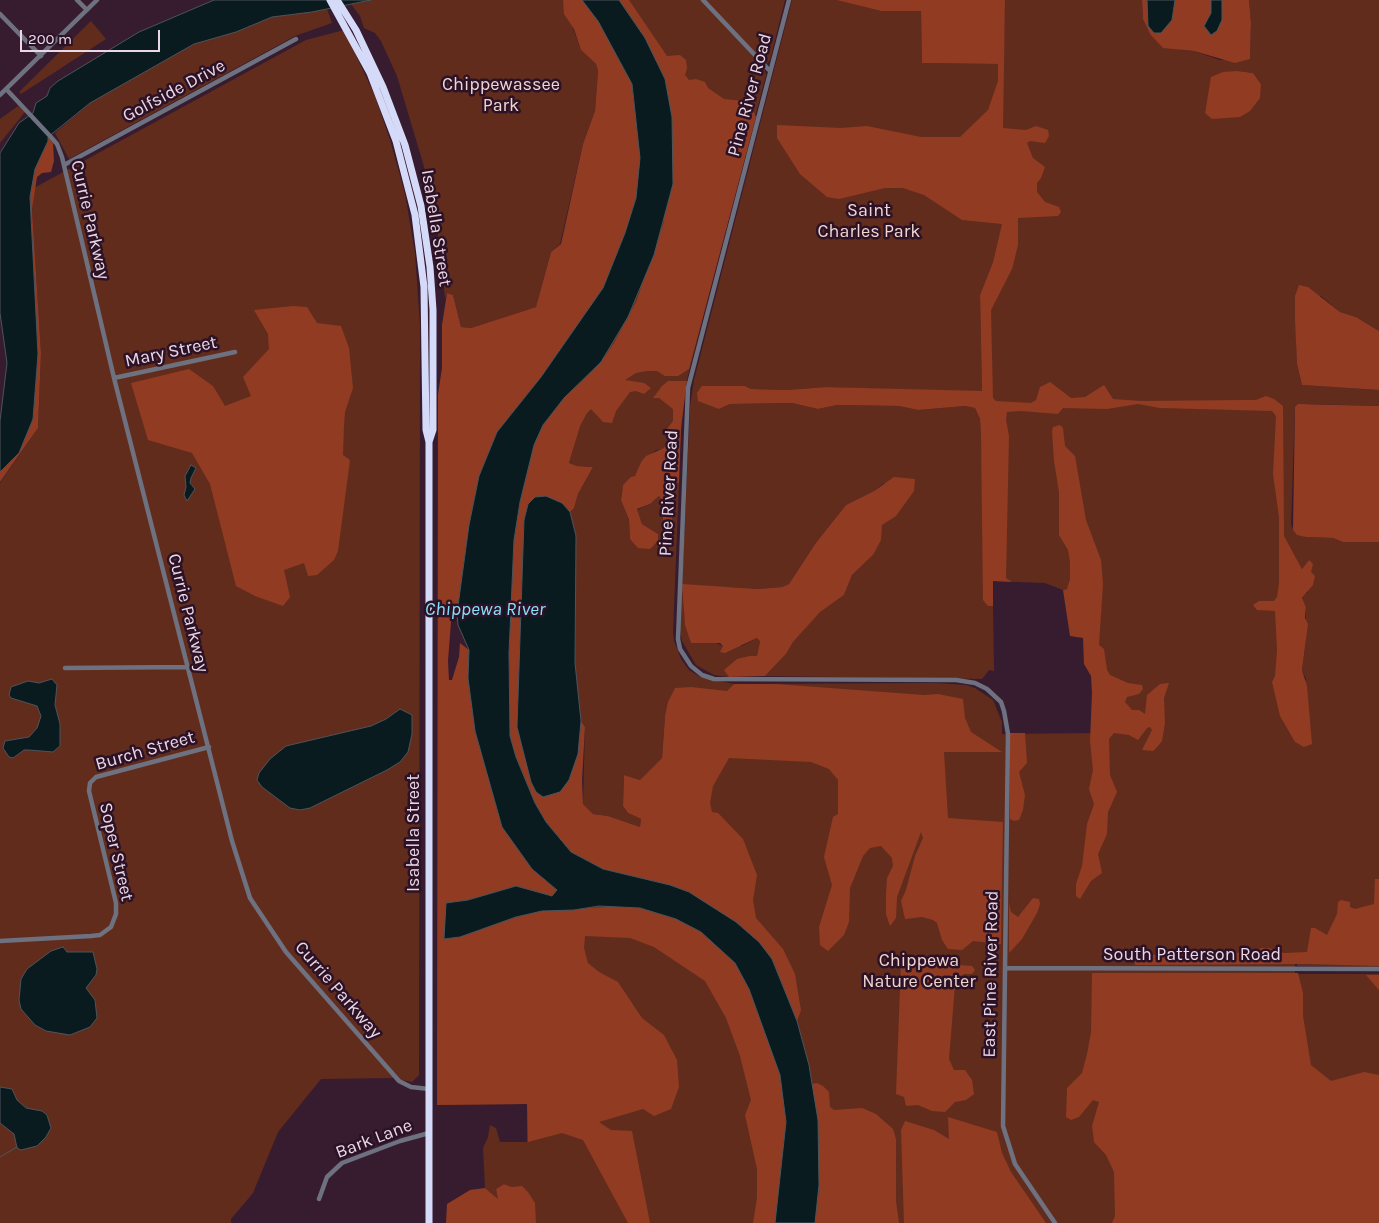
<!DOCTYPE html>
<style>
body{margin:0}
#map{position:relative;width:1379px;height:1223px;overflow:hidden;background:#371c30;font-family:Karla,sans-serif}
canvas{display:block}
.scale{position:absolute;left:20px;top:30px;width:140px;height:22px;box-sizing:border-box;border:2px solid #ead8e5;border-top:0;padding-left:6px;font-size:15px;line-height:18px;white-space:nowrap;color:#ead8e5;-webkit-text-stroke:4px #2c1226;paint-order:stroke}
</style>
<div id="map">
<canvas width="1379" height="1223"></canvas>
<div class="scale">200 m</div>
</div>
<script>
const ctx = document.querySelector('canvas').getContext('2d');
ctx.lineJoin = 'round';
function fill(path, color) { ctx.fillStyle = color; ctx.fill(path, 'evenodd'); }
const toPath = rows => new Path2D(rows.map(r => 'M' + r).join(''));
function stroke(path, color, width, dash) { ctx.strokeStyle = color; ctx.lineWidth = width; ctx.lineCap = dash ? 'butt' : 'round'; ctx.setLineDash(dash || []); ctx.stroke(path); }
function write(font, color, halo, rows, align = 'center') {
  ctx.font = font + ' Karla,sans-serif'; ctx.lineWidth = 5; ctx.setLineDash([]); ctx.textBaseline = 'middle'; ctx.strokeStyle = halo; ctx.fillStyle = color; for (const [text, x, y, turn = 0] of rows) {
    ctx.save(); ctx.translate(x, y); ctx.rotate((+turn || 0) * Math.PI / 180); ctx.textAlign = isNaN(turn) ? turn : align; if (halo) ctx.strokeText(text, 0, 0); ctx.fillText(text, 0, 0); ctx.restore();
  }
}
const green = toPath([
 [371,0,563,0,581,50,596,64,598,71,595,111,583,144,560,244,551,252,536,307,471,328,461,327,453,295,447,293,445,299,441,254,431,190,397,76,381,41,375,33,364,28,360,16,351,4],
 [619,0,785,0,770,60,764,67,766,75,684,391,680,447,656,450,641,462,635,477,623,485,621,499,629,521,630,539,658,534,642,524,637,510,650,504,659,496,663,503,663,521,668,529,672,522,675,480,679,483,673,632,674,641,681,659,689,670,700,677,734,684,936,683,966,685,975,688,993,700,1002,722,1002,734,1099,733,1085,585,1063,590,1045,583,993,581,985,302,1003,234,1002,227,993,262,980,295,982,392,826,387,787,390,751,389,745,386,702,386,719,409,730,404,792,403,818,409,837,405,899,406,918,410,965,406,975,408,980,419,981,436,988,606,993,606,994,671,989,670,982,679,765,676,786,654,793,642,820,611,844,595,852,575,873,555,882,525,889,518,884,483,874,491,846,505,815,544,789,584,782,587,758,589,726,587,684,613,691,643,714,642,723,646,742,646,757,638,760,640,757,656,749,656,737,660,725,670,729,677,714,675,696,665,682,641,680,630,685,519,690,406,694,380,792,0,836,0,881,11,921,11,922,63,1003,64,1005,0,1142,0,1143,19,1150,34,1181,50,1194,51,1220,60,1250,59,1251,23,1249,0,1379,0,1379,331,1356,317,1340,312,1321,296,1295,296,1297,364,1302,385,1379,390,1379,406,1310,404,1295,407,1291,524,1293,530,1306,537,1333,538,1343,542,1379,542,1379,967,1297,966,1297,953,1295,953,1295,974,1379,974,1379,1223,528,1223,512,1187,504,1184,496,1189,499,1200,485,1188,483,1148,488,1137,490,1125,496,1128,500,1142,527,1142,527,1104,437,1105,438,940,681,889,665,716,662,758,640,780,624,775,623,806,628,813,641,819,640,827,608,816,593,814,583,804,585,727,581,721,575,663,576,536,570,512,574,508,578,494,593,467,577,466,569,463,574,446,645,38],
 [1238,71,1253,73,1261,84,1205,113,1207,102],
 [1288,544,1302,569,1309,560,1311,572,1308,592,1302,598,1306,607,1306,640,1302,670,1306,679,1291,735],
 [327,9,332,23,295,36,69,159,55,133,90,103,194,44,236,32,272,17],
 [91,21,106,39,21,94,19,92],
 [344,30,375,96,390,140,405,194,415,253,420,326,419,1075,412,1082,393,1078,321,1079,278,1132,253,1193,231,1219,231,1223,0,1223,0,483,38,428,41,353,32,209,34,188,306,40],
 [18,106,25,112,0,143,0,119]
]);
const forest = toPath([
 [563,0,582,0,584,2,598,21,632,84,640,158,636,198,625,233,603,288,541,377,497,432,479,476,469,525,457,613,451,622,448,661,449,680,452,680,459,657,460,643,469,650,468,678,475,731,502,827,532,869,557,890,552,896,516,886,468,900,447,903,444,939,460,937,516,917,542,911,620,906,640,908,676,919,701,932,718,945,735,963,749,989,780,1075,786,1122,775,1223,753,1223,757,1198,757,1169,745,1115,751,1100,740,1056,726,1018,705,981,654,947,630,938,585,936,584,948,588,963,599,972,618,982,642,1018,664,1035,677,1060,679,1087,671,1109,654,1116,643,1109,599,1122,611,1130,632,1131,650,1223,628,1223,583,1140,562,1133,528,1142,527,1104,437,1105,438,394,442,368,442,325,447,293,453,295,461,327,471,328,536,307,551,252,561,244,583,144,595,111,598,71,596,64,581,50,574,29,564,14],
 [619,0,629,0,667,56,680,55,686,60,687,68,685,75,689,80,696,79,705,82,708,88,724,99,744,101,753,110,756,117,689,369,678,376,665,376,657,371,647,371,636,373,625,380,644,383,651,388,644,394,636,391,630,392,616,411,612,423,603,422,591,409,587,413,580,426,569,463,577,466,593,467,578,494,574,508,570,512,562,503,524,520,517,727,578,754,581,721,585,727,582,781,583,804,593,814,608,816,640,827,641,819,628,813,623,806,624,775,640,780,662,758,665,716,668,702,675,688,691,687,727,691,734,684,776,684,924,695,938,694,963,699,965,718,971,732,1002,752,944,752,948,818,1003,822,1001,944,973,941,962,950,948,949,942,940,937,923,933,920,922,917,905,919,901,901,906,890,915,856,923,838,921,832,897,897,896,918,890,926,886,914,886,894,887,878,893,866,892,858,881,846,870,848,863,856,850,888,849,922,844,935,828,951,820,945,819,927,832,885,824,857,833,817,838,814,838,780,829,769,811,762,729,758,713,786,710,803,712,812,718,813,743,839,757,875,753,900,756,918,783,949,795,974,801,1010,797,1021,772,959,689,892,670,885,603,869,571,852,546,822,535,803,516,757,510,736,509,653,514,540,520,502,534,445,543,425,564,398,601,362,614,343,636,302,664,222,668,97,665,79,645,38],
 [836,0,1005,0,1003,128,1026,130,1036,126,1048,130,1049,136,1045,143,1030,141,1027,143,1033,158,1045,167,1041,178,1037,183,1037,192,1045,202,1059,207,1061,212,1058,216,1018,218,1018,245,1012,269,991,310,993,398,996,401,1031,403,1036,400,1040,387,1050,382,1071,398,1085,397,1104,385,1113,399,1141,401,1242,400,1256,400,1266,396,1274,399,1283,406,1284,536,1302,569,1309,560,1313,564,1311,572,1315,576,1313,585,1302,598,1306,607,1305,618,1308,624,1302,670,1307,686,1312,744,1304,747,1295,742,1280,716,1272,682,1275,676,1277,650,1275,611,1257,610,1253,605,1259,601,1274,601,1277,597,1279,583,1279,517,1273,474,1276,416,1272,411,1160,408,1138,404,1107,409,1063,408,1058,414,1021,411,1007,412,1006,420,1009,436,1006,578,1012,582,993,581,993,606,988,606,983,600,981,436,980,419,975,408,965,406,918,410,899,406,837,405,818,409,792,403,730,404,719,409,698,401,697,393,702,386,745,386,751,389,787,390,826,387,982,391,980,295,993,262,1002,224,962,220,924,195,903,188,885,188,839,199,827,197,800,174,777,138,777,125,841,128,867,126,921,137,960,137,988,110,998,81,998,64,922,63,921,11,881,11],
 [1142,0,1249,0,1251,23,1250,59,1235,63,1194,51,1163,48,1150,34,1143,19],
 [1238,71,1253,73,1261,84,1260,98,1250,111,1240,117,1212,119,1205,113,1211,77,1223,72],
 [48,137,53,143,54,161,51,172,42,173,37,177,32,209,41,353,38,428,0,482,0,472,19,453,33,419,38,354,30,197,35,169,48,141],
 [1299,285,1308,287,1340,312,1356,317,1379,331,1379,390,1302,385,1297,364,1295,320,1295,296],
 [293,306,307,307,317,323,341,326,349,348,353,388,345,412,344,426,343,455,350,460,338,551,334,560,317,575,308,576,304,563,284,570,290,597,283,606,255,596,236,586,210,484,192,453,148,440,131,383,189,369,213,386,225,406,251,396,243,377,269,349,268,334,254,310],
 [668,381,687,381,681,428,679,483,675,481,672,523,668,530,663,521,663,503,659,496,650,504,637,509,642,524,658,534,658,541,650,549,638,548,630,539,629,520,621,500,623,485,631,477,635,476,641,462,646,456,664,448,668,440,667,429,673,421,673,409,659,398,653,398,662,386],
 [1298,404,1379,406,1379,542,1343,542,1333,538,1306,537,1297,535,1293,530,1295,407],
 [1060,425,1063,428,1065,446,1075,456,1086,520,1101,560,1103,584,1099,645,1104,649,1107,670,1110,675,1128,683,1142,685,1143,689,1139,694,1127,697,1125,702,1132,710,1139,710,1145,714,1147,695,1160,684,1169,683,1164,698,1165,723,1162,741,1158,746,1153,751,1142,750,1152,730,1150,727,1147,728,1138,740,1129,735,1114,733,1109,739,1110,775,1117,792,1108,812,1107,834,1098,854,1102,873,1091,881,1080,899,1076,896,1076,884,1082,866,1087,824,1094,804,1089,789,1093,770,1090,741,1092,693,1091,676,1084,664,1083,638,1070,636,1063,590,1067,589,1070,579,1070,562,1068,550,1059,535,1059,492,1054,461,1052,431,1053,427],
 [894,477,915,479,914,491,896,516,882,525,881,540,873,555,852,575,844,595,820,612,793,642,786,654,765,676,729,677,724,670,737,659,749,656,757,656,760,641,757,638,725,653,720,652,723,646,720,643,691,643,685,625,682,584,758,589,782,587,789,584,815,544,846,505,874,491],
 [1010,733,1025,733,1027,763,1019,772,1025,795,1023,810,1019,820,1014,821,1010,819],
 [1375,879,1379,879,1379,966,1307,964,1135,965,1134,957,1143,955,1201,953,1208,950,1226,953,1257,952,1261,948,1269,948,1284,953,1307,952,1311,928,1315,928,1327,935,1337,914,1338,902,1341,900,1350,902,1350,907,1355,909,1374,904],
 [1033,898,1039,899,1040,904,1037,913,1022,939,1009,953,1009,903,1011,912,1018,917],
 [907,955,916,956,933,963,972,966,975,970,972,974,964,974,959,977,955,985,949,1059,954,1070,965,1070,972,1080,974,1094,966,1100,955,1102,945,1112,932,1111,918,1105,906,1106,904,1097,896,1094,901,963,903,958],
 [1092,973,1298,973,1303,993,1303,1016,1311,1065,1331,1081,1364,1072,1379,1075,1379,1223,1112,1223,1115,1216,1114,1172,1106,1155,1094,1142,1092,1126,1099,1102,1093,1100,1079,1117,1071,1120,1066,1117,1067,1088,1082,1073,1087,1054,1091,1032],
 [1366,975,1379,975,1379,990],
 [817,1083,823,1086,829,1092,830,1107,834,1110,862,1108,876,1114,893,1129,896,1139,896,1201,899,1223,815,1223,819,1185,812,1084],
 [948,1117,997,1132,1002,1153,1011,1172,1046,1223,904,1223,901,1130,905,1121,934,1130,949,1139],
 [504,1184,512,1187,522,1186,528,1192,535,1203,536,1223,446,1223,447,1204,470,1190,485,1188,498,1199,496,1189]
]);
const water = toPath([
 [214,0,371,0,312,12,272,17,236,32,194,44,90,103,48,137,48,141,35,169,30,197,38,354,33,419,19,453,0,472,0,421,7,363,0,313,0,153,19,123,33,113,36,103,47,96,50,88,58,81,139,32,214,0],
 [582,0,619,0,645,38,665,79,672,117,673,184,654,255,628,317,601,362,564,398,543,425,534,445,520,502,514,540,509,653,510,736,516,757,535,803,546,822,571,852,603,869,670,885,689,892,736,922,759,942,772,959,797,1021,809,1065,818,1120,819,1185,815,1223,775,1223,786,1122,780,1075,749,989,735,963,701,932,676,919,640,908,599,906,574,910,542,911,516,917,460,937,444,939,446,903,468,900,516,886,552,896,557,890,532,869,502,827,475,731,468,678,469,650,458,625,457,613,469,525,479,476,497,432,541,377,603,288,625,233,636,198,640,158,632,84,598,21,582,0],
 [1147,0,1175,0,1172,20,1161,33,1154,33,1148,26,1147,0],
 [1211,0,1222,0,1222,20,1217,31,1211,35,1204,26,1211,13,1211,0],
 [191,465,196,468,191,478,190,483,195,489,187,501,184,495,186,487,185,476,191,465],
 [546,496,562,503,570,512,576,536,575,663,581,721,578,754,569,780,560,792,543,797,536,792,531,782,517,727,524,520,528,504,535,497,546,496],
 [52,679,57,685,55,705,60,724,60,746,53,752,29,750,24,750,13,758,9,757,3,748,5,741,29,737,37,728,41,716,37,706,11,698,9,695,11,687,28,681,39,683,52,679],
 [400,709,412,715,412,734,408,752,400,762,387,770,310,808,300,810,290,808,262,787,257,780,259,773,270,759,286,746,371,726,386,719,400,709],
 [63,947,67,952,93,952,97,969,96,975,86,988,95,1000,97,1018,90,1027,70,1035,46,1031,35,1025,21,1009,19,1000,21,979,27,969,51,951,63,947],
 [0,1087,12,1089,17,1100,26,1108,42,1111,47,1115,51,1128,46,1137,37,1146,21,1150,17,1148,14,1134,0,1123,0,1087]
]);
const stream = toPath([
 [0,1157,17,1147]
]);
const minor = toPath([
 [77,0,87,10],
 [703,0,770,71],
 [789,0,688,388,678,639,680,649,691,666,702,675,714,679,956,680,975,683,987,689,1001,702,1004,711,1008,734,1003,1126,1015,1164,1055,1223],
 [0,14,41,56],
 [7,90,50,136,57,144,62,157,114,378,232,841,250,898,286,952,399,1081,411,1087,429,1089],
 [0,95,97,0],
 [64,165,296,39],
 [114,378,235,352],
 [65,668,188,667],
 [0,941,91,936,100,935,111,927,116,914,116,903,89,791,90,783,96,777,209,747],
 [1005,968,1379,969],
 [319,1199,327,1177,342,1163,400,1141,429,1133]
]);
const highway = toPath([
 [330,0,370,73,396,141,415,215,424,287,426,430,429,442,429,1223],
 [337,0,356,30,383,87,405,145,421,206,430,267,433,310,433,430,429,442]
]);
const parkNames = [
 ["Chippewassee",501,85],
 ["Park",501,106],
 ["Saint",869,211],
 ["Charles Park",869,232],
 ["Chippewa",919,961],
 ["Nature Center",919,982]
];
const streetNames = [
 ["Golfside Drive",174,91,-28],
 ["Pine River Road",750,95,-75],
 ["Currie Parkway",90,220,77],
 ["Isabella Street",436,228,81],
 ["Mary Street",171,352,-12],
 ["Pine River Road",669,493,-87],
 ["Currie Parkway",188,613,76],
 ["Burch Street",145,751,-16],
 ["Isabella Street",414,833,-90],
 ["Soper Street",116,852,77],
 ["South Patterson Road",1192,955],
 ["East Pine River Road",991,974,-89],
 ["Currie Parkway",338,990,49],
 ["Bark Lane",374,1139,-21]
];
const waterNames = [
 ["Chippewa River",485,610]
];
fill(green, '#622c1d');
fill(forest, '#913b22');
fill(water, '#0a1b1f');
stroke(water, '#4d545a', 1);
stroke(stream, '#4d545a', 1);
stroke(minor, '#6e7180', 4.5);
stroke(highway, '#d4daf8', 7);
write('18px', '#f0d6cf', '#2c1226', parkNames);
write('18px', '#ead8e5', '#2c1226', streetNames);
write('italic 19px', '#87e1f9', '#2c1226', waterNames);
</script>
